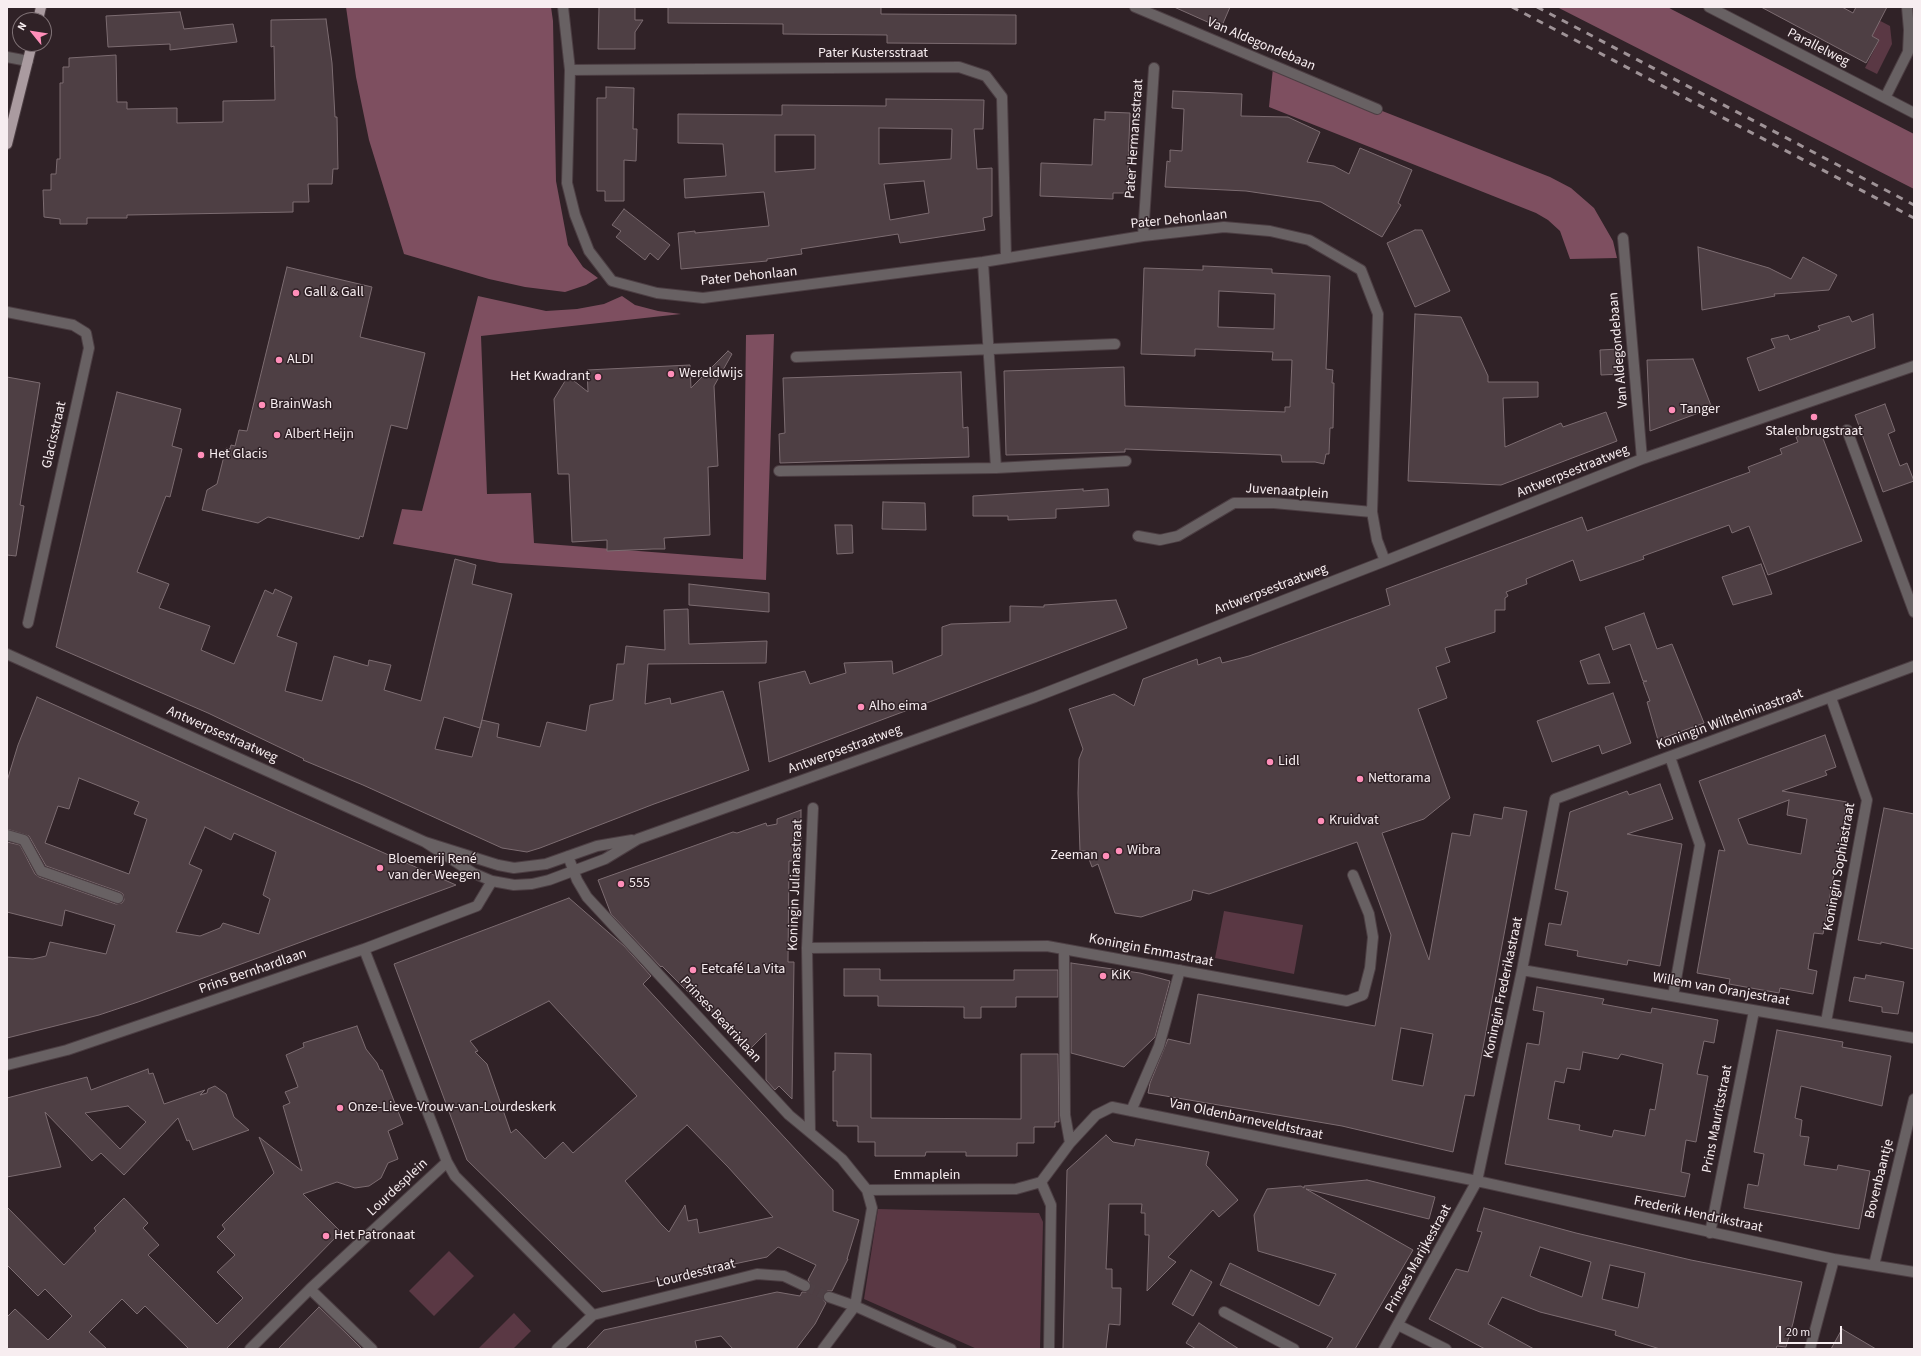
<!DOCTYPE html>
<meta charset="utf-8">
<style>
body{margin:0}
#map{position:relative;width:1921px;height:1356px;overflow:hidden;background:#302227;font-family:"Source Sans 3",sans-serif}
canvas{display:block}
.frame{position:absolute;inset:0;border:8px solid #f7edf0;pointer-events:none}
.north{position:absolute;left:12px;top:12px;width:40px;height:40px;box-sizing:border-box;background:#302227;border:1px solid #807377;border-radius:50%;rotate:300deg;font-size:11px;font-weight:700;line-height:16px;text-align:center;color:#f7edf0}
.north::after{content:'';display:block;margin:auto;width:14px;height:18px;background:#ff8eb9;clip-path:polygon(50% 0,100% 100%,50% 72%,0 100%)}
.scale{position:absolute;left:1779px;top:1326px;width:63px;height:18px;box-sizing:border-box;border:2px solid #f7edf0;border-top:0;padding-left:5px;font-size:12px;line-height:14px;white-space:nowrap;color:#f7edf0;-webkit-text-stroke:3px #302227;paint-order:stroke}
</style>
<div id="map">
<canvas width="1921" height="1356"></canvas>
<div class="frame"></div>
<div class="north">N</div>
<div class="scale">20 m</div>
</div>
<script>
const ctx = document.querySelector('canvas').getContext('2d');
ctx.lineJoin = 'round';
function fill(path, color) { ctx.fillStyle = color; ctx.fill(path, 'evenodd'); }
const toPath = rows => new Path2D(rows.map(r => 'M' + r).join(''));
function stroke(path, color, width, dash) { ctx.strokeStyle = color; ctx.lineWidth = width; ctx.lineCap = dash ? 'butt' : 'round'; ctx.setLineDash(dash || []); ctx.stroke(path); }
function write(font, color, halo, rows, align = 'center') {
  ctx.font = font + ' "Source Sans 3",sans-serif'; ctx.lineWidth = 3; ctx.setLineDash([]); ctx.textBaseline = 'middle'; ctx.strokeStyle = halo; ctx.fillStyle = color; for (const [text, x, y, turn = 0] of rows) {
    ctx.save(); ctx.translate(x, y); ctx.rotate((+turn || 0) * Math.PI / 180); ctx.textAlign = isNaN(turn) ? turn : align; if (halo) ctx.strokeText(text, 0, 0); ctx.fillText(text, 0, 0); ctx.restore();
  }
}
const green = toPath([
 [1869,15,1890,26,1892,44,1877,74,1865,68,1879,40,1872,36,1877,25],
 [1224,911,1303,925,1294,974,1215,958],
 [878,1209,1039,1213,1043,1222,1040,1349,977,1349,864,1299],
 [449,1251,474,1276,434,1316,409,1291],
 [514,1313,531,1331,513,1349,478,1349]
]);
const forest = toPath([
 [346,7,551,7,553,21,556,181,568,245,583,267,598,278,586,285,565,292,525,287,489,279,404,254,369,140,356,77],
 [1557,7,1668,7,1671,9,1914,134,1914,189],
 [1273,68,1550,177,1571,188,1594,208,1613,241,1617,258,1570,259,1560,231,1548,220,1536,213,1269,107],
 [478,296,546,311,577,309,604,304,622,296,635,305,658,311,681,314,481,336,487,494,531,493,534,543,743,559,746,335,774,334,766,580,500,563,393,544,402,509,422,511]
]);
const building = toPath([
 [599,7,635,7,635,20,643,20,635,32,635,49,598,49,599,7],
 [668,7,881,7,881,14,1016,15,1016,44,887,43,887,35,783,34,783,24,668,23,668,7],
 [1174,7,1230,7,1221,28,1174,7],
 [1761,7,1842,7,1853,13,1856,7,1887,7,1872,36,1879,40,1866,63,1761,7],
 [180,12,184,29,233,24,237,42,170,50,170,44,108,47,106,16,180,12],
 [326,19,332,63,335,117,337,117,338,169,333,169,332,184,308,184,309,202,293,202,293,212,127,215,127,218,87,218,87,224,60,224,60,219,44,217,43,190,51,190,51,174,56,174,57,159,60,159,60,83,63,83,63,67,69,67,69,58,116,55,117,102,127,102,127,109,177,108,177,123,223,122,223,101,275,100,274,46,271,47,271,20,326,19],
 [606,87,634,88,633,129,637,129,636,161,624,160,624,201,605,201,605,191,597,191,597,98,606,98,606,87],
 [1173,91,1242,94,1241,116,1288,117,1320,132,1307,162,1334,166,1349,174,1360,148,1412,170,1398,203,1401,205,1382,237,1321,202,1246,191,1165,187,1167,161,1170,162,1170,150,1182,151,1184,109,1172,108,1173,91],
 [886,99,984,100,983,129,974,129,977,169,992,168,992,216,983,218,985,230,900,243,898,234,801,249,802,254,767,259,767,261,681,269,678,233,695,231,695,233,769,226,764,192,685,198,684,179,726,176,723,144,678,143,678,114,782,115,782,105,886,106,886,99],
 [879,128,952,129,951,159,879,164,879,128],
 [775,135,815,135,815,169,775,172,775,135],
 [924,181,929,213,890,220,884,184,924,181],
 [1105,112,1130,113,1127,193,1113,193,1113,199,1040,196,1041,163,1092,165,1094,119,1105,120,1105,112],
 [624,209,670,245,658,260,650,253,645,260,616,237,621,231,612,225,624,209],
 [1415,230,1422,230,1450,291,1415,307,1387,243,1415,230],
 [1698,247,1769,268,1791,279,1803,257,1837,275,1829,290,1774,294,1775,296,1702,310,1698,247],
 [1203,266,1272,269,1272,273,1330,276,1326,369,1333,370,1332,383,1334,383,1333,428,1330,428,1329,454,1326,454,1324,464,1315,462,1282,462,1281,455,1125,449,1125,452,1006,455,1004,371,1124,367,1125,406,1285,412,1285,407,1290,407,1292,360,1272,360,1273,352,1195,349,1195,356,1141,354,1144,268,1203,270,1203,266],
 [1219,291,1275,294,1274,329,1218,327,1219,291],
 [287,267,372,287,360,337,425,353,407,429,391,425,363,537,360,536,359,539,268,517,258,523,202,510,207,490,217,484,226,448,230,449,231,445,235,446,239,430,247,431,287,267],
 [1415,314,1461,317,1488,376,1488,382,1538,382,1538,397,1503,398,1505,447,1561,423,1563,427,1606,412,1617,441,1501,485,1408,481,1415,314],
 [1873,314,1875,348,1759,391,1747,358,1775,348,1771,339,1788,335,1790,340,1820,330,1818,326,1849,316,1852,322,1873,314],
 [1620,349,1621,374,1601,375,1600,350,1620,349],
 [728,351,732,354,714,386,718,466,708,467,710,535,664,538,665,549,653,549,607,551,607,540,572,542,569,474,558,474,554,399,565,381,569,377,588,392,587,370,690,365,691,388,728,351],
 [1693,359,1712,408,1650,431,1647,360,1693,359],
 [961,372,963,428,968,427,969,457,780,463,779,434,785,433,783,378,961,372],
 [7,377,40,383,20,505,24,506,16,556,7,555,7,377],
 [117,392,181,409,172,446,182,449,170,497,166,496,137,572,169,584,159,608,210,626,201,650,234,664,265,590,273,594,275,589,292,597,277,636,297,643,285,691,322,701,334,656,368,666,369,660,391,665,384,690,421,701,455,559,476,565,472,584,512,594,480,728,444,717,435,749,472,757,482,720,499,724,497,737,540,747,547,722,586,731,590,705,613,700,617,664,624,664,626,646,665,650,664,610,688,609,689,644,767,641,766,663,648,664,645,704,670,698,671,704,723,691,749,770,654,804,540,848,527,852,502,848,363,785,303,760,304,759,208,713,56,647,117,392],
 [1885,404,1895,431,1888,434,1900,466,1907,463,1914,481,1883,492,1855,415,1885,404],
 [1819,428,1862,541,1768,575,1749,526,1732,533,1729,525,1643,556,1644,559,1580,581,1573,560,1526,579,1527,584,1506,592,1508,596,1505,598,1505,610,1495,610,1495,632,1445,648,1450,662,1436,667,1447,698,1418,709,1450,798,1424,819,1382,833,1429,960,1452,833,1470,836,1474,814,1502,819,1504,807,1527,811,1474,1096,1465,1095,1453,1152,1342,1126,1148,1093,1150,1083,1168,1039,1190,1044,1198,994,1375,1026,1391,935,1357,842,1209,894,1193,890,1191,900,1141,917,1115,913,1098,864,1092,867,1086,851,1080,851,1078,793,1079,759,1083,749,1069,709,1114,694,1134,706,1143,679,1197,659,1198,665,1220,657,1222,663,1249,656,1390,605,1386,589,1582,517,1587,531,1733,478,1750,472,1748,467,1782,454,1780,449,1798,442,1796,437,1819,428],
 [1401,1028,1433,1034,1423,1086,1392,1080,1401,1028],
 [1083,489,1083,491,1108,489,1109,506,1056,509,1056,518,1008,520,1008,516,973,516,973,496,1083,489],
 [883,502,925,503,926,530,882,529,883,502],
 [835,525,852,525,853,553,837,554,835,525],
 [1761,564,1772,594,1733,605,1722,577,1761,564],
 [689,584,769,593,769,612,689,605,689,584],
 [1116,600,1127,628,769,762,759,682,805,671,810,684,846,673,844,663,892,661,893,674,942,655,942,627,951,624,1010,622,1010,606,1044,607,1044,605,1116,600],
 [1644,613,1657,649,1672,644,1704,723,1658,740,1647,702,1650,701,1643,682,1647,681,1643,681,1630,644,1613,650,1605,627,1644,613],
 [1599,654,1610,683,1588,684,1580,661,1599,654],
 [1613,693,1631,743,1602,754,1599,745,1552,762,1537,721,1613,693],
 [37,697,292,812,456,885,138,1002,99,1015,7,1038,7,957,33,959,46,956,50,942,106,954,115,925,65,910,62,926,7,912,7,842,20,845,35,874,39,877,116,904,122,903,124,900,123,894,120,892,46,866,29,836,7,829,7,781,18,745,37,697],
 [79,778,139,802,134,814,147,819,129,874,45,843,58,806,69,809,79,778],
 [205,827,231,840,234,833,276,852,263,895,270,899,259,934,223,923,220,928,200,936,176,932,202,870,189,864,205,827],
 [1825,735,1836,767,1825,771,1827,775,1782,791,1847,802,1823,934,1814,933,1808,969,1817,971,1813,994,1780,988,1779,993,1729,984,1730,979,1697,973,1719,850,1725,851,1699,781,1825,735],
 [1789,800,1787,815,1807,819,1801,854,1748,844,1738,819,1789,800],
 [1660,784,1673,819,1627,834,1682,844,1660,966,1628,960,1627,965,1577,956,1578,951,1545,945,1549,923,1561,925,1568,892,1555,889,1570,812,1627,791,1629,795,1660,784],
 [1884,808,1914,814,1914,949,1881,942,1881,944,1858,940,1884,808],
 [801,810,801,847,794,847,794,861,789,861,788,962,794,962,792,1099,779,1086,775,1090,766,1080,766,1033,748,1051,709,1009,707,1011,662,966,661,967,611,914,598,880,733,832,737,833,766,823,767,826,777,824,777,819,801,810],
 [569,898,624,946,651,976,643,984,833,1190,833,1211,859,1220,847,1259,848,1259,832,1291,827,1291,823,1295,823,1299,826,1303,815,1324,796,1349,733,1349,721,1336,695,1341,697,1349,586,1349,604,1330,777,1292,800,1296,802,1292,806,1292,811,1289,811,1285,808,1280,816,1265,778,1247,767,1257,602,1292,467,1160,394,964,569,898],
 [549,1001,637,1096,573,1153,563,1142,545,1159,516,1129,511,1133,487,1064,475,1052,478,1051,470,1041,549,1001],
 [687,1125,728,1167,773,1217,699,1233,697,1219,688,1221,685,1205,669,1232,661,1224,625,1181,687,1125],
 [1071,963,1140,973,1170,981,1155,1037,1124,1067,1071,1053,1071,963],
 [844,969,880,969,880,980,1014,980,1014,970,1058,970,1058,997,1016,997,1016,1007,981,1007,981,1018,964,1018,964,1007,878,1006,878,996,844,996,844,969],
 [1866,975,1904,982,1898,1014,1882,1012,1882,1007,1849,1001,1854,977,1865,979,1866,975],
 [1537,987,1604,999,1602,1004,1651,1013,1652,1008,1718,1020,1714,1043,1704,1041,1697,1074,1708,1076,1696,1142,1686,1140,1681,1172,1690,1174,1685,1197,1505,1164,1527,1043,1539,1045,1544,1012,1533,1010,1537,987],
 [1583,1052,1618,1059,1621,1054,1663,1064,1655,1110,1650,1109,1645,1136,1614,1130,1612,1137,1579,1130,1580,1125,1548,1119,1555,1081,1564,1083,1567,1068,1580,1070,1583,1052],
 [357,1026,366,1049,377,1063,380,1070,382,1070,403,1124,388,1131,398,1159,388,1163,381,1178,369,1186,355,1188,337,1182,303,1194,341,1232,226,1349,189,1349,145,1306,137,1314,122,1299,89,1332,107,1349,7,1349,7,1317,15,1309,48,1340,72,1316,45,1289,38,1296,7,1265,7,1207,64,1265,96,1231,94,1228,124,1198,148,1223,143,1228,159,1245,148,1255,217,1324,243,1298,217,1272,235,1255,217,1237,225,1229,222,1225,274,1173,259,1137,302,1171,283,1106,290,1103,285,1092,298,1087,286,1055,304,1047,303,1043,357,1026],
 [1777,1030,1843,1042,1842,1047,1891,1056,1882,1106,1801,1086,1795,1118,1802,1120,1800,1136,1809,1137,1804,1165,1837,1170,1838,1165,1870,1171,1859,1229,1744,1208,1748,1184,1758,1186,1764,1154,1754,1152,1777,1030],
 [835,1053,871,1054,871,1118,1021,1119,1021,1054,1058,1054,1059,1122,1055,1122,1055,1127,1034,1127,1034,1143,1017,1143,1017,1156,966,1156,966,1152,926,1152,925,1156,875,1156,875,1142,858,1142,858,1126,837,1126,837,1121,833,1121,833,1071,835,1071,835,1053],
 [148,1069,149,1074,153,1073,164,1104,205,1090,200,1095,207,1093,208,1089,215,1086,226,1094,234,1117,249,1130,193,1150,189,1140,187,1141,178,1118,124,1175,101,1153,92,1161,45,1112,61,1167,7,1177,7,1098,87,1077,91,1090,148,1069],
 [128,1106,146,1122,120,1149,85,1113,128,1106],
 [1106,1135,1113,1142,1134,1146,1136,1139,1209,1152,1206,1165,1238,1200,1219,1217,1213,1210,1168,1257,1176,1262,1147,1291,1149,1235,1145,1235,1145,1213,1141,1213,1142,1204,1109,1204,1106,1269,1112,1269,1112,1288,1121,1288,1120,1325,1109,1324,1106,1349,1063,1349,1067,1170,1106,1135],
 [1367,1180,1435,1197,1429,1219,1306,1189,1413,1250,1355,1349,1326,1349,1333,1338,1220,1285,1230,1263,1319,1306,1336,1274,1258,1251,1254,1215,1267,1189,1301,1186,1304,1188,1304,1186,1367,1180],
 [1484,1208,1576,1233,1691,1260,1802,1282,1793,1323,1786,1347,1777,1346,1776,1349,1660,1349,1615,1335,1616,1331,1540,1312,1502,1297,1488,1324,1534,1349,1485,1349,1429,1319,1456,1269,1468,1272,1482,1232,1477,1231,1484,1208],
 [1540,1247,1591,1262,1582,1297,1530,1276,1540,1247],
 [1610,1265,1645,1273,1638,1308,1602,1299,1610,1265],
 [1191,1270,1212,1282,1193,1316,1172,1304,1191,1270],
 [319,1307,347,1334,362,1349,278,1349,319,1307],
 [1199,1323,1214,1333,1239,1349,1196,1349,1186,1343,1199,1323],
 [1842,1329,1876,1349,1831,1349,1842,1329]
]);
const minorTunnel = toPath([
 [805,1286,829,1297]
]);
const minor = toPath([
 [563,7,570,70,567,183,575,215,589,251,612,281,657,293,703,298,983,262,1143,236,1224,227,1270,231,1309,240,1361,270,1378,314,1372,512,1377,540,1385,561],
 [1135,7,1377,109],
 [1709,7,1914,113],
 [7,57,28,61],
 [570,70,959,67,986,76,1002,97,1006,258],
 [1885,98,1908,52,1909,30,1907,7],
 [1143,236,1154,68],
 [1623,238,1642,459],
 [983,262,996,468],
 [7,312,73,325,86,333,89,348,28,623],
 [796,357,1115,344],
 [1847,430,1914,612],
 [779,471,996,468,1126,461],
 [1138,536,1160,540,1178,536,1234,503,1274,503,1372,512],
 [7,654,425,842,498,865,514,868,546,864,597,846,632,840],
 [1670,757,1700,845,1673,996],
 [7,835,24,840,41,871,118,898],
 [425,842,473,873,492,881,514,885,532,884,549,880,605,859,638,839,1035,697,1385,561,1642,459,1914,366],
 [568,856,577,880,587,897,789,1115,842,1159,867,1190,872,1208,855,1306,951,1349],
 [807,948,1047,946,1347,1001,1363,995,1370,968,1373,937,1369,914,1353,875],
 [364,949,447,1162,455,1176,593,1315,557,1349],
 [1064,949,1065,1115,1070,1143],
 [1522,970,1914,1038],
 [1826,1022,1867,800,1831,698],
 [7,1065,67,1050,364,949,477,906,492,881],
 [1131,1111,1159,1046,1180,970],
 [810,1131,807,948,813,808],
 [1041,1182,1070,1143,1096,1115,1112,1107,1477,1181,1834,1259,1914,1272],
 [867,1190,1016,1189,1041,1182,1051,1205,1049,1349],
 [1710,1233,1754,1011],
 [1874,1265,1914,1099],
 [1224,1312,1294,1349],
 [593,1315,757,1274,784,1276,805,1286],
 [1398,1325,1446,1349],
 [250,1349,310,1289],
 [372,1349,310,1289,447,1162],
 [823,1349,855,1306,829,1297],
 [1384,1349,1477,1181,1522,970,1555,799,1914,666],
 [1810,1349,1834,1259]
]);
const major = toPath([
 [38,20,41,7],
 [7,144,32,44]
]);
const rail = toPath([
 [1512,7,1914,218],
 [1537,7,1914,205]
]);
const markers = [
 [296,293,4,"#ff8eb9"],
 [279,360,4,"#ff8eb9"],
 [671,374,4,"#ff8eb9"],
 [598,377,4,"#ff8eb9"],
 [262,405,4,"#ff8eb9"],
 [1672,410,4,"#ff8eb9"],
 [1814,417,4,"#ff8eb9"],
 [277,435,4,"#ff8eb9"],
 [201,455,4,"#ff8eb9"],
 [861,707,4,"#ff8eb9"],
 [1270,762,4,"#ff8eb9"],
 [1360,779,4,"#ff8eb9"],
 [1321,821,4,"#ff8eb9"],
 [1119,851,4,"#ff8eb9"],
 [1106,856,4,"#ff8eb9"],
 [380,868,4,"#ff8eb9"],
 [621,884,4,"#ff8eb9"],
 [693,970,4,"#ff8eb9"],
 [1103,976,4,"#ff8eb9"],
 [340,1108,4,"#ff8eb9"],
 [326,1236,4,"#ff8eb9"]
];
const streetNames = [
 ["Van Aldegondebaan",1261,45,23],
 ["Parallelweg",1818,48,27],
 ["Pater Kustersstraat",873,54],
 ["Pater Hermansstraat",1135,139,-86],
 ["Pater Dehonlaan",1179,220,-6],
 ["Pater Dehonlaan",749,277,-6],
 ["Van Aldegondebaan",1619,350,-95],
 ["Glacisstraat",55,435,-77],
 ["Antwerpsestraatweg",1573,472,-22],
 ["Juvenaatplein",1287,492,4],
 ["Antwerpsestraatweg",1271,590,-21],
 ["Koningin Wilhelminastraat",1730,720,-20],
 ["Antwerpsestraatweg",222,735,24],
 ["Antwerpsestraatweg",845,750,-20],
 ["Koningin Sophiastraat",1840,867,-80],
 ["Koningin Julianastraat",796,885,-88],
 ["Koningin Emmastraat",1151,951,11],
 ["Prins Bernhardlaan",253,972,-19],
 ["Koningin Frederikastraat",1504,988,-78],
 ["Willem van Oranjestraat",1721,990,10],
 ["Prinses Beatrixlaan",720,1020,47],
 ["Prins Mauritsstraat",1718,1119,-79],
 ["Van Oldenbarneveldtstraat",1246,1120,12],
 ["Emmaplein",927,1176],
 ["Bovenbaantje",1880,1179,-76],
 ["Lourdesplein",398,1188,-43],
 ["Frederik Hendrikstraat",1698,1215,12],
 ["Prinses Marijkestraat",1419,1259,-61],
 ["Lourdesstraat",696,1274,-14]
];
const poiNames = [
 ["Gall & Gall",304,293],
 ["ALDI",287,360],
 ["Wereldwijs",679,374],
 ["Het Kwadrant",590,377,"right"],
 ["BrainWash",270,405],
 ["Tanger",1680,410],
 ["Stalenbrugstraat",1814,432,"center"],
 ["Albert Heijn",285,435],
 ["Het Glacis",209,455],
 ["Alho eima",869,707],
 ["Lidl",1278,762],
 ["Nettorama",1368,779],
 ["Kruidvat",1329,821],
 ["Wibra",1127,851],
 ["Zeeman",1098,856,"right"],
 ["Bloemerij René",388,860],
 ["van der Weegen",388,876],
 ["555",629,884],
 ["Eetcafé La Vita",701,970],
 ["KiK",1111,976],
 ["Onze-Lieve-Vrouw-van-Lourdeskerk",348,1108],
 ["Het Patronaat",334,1236]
];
fill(green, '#5a3844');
fill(forest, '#7e4f60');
fill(building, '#4e3f44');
stroke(building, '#7c6c71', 1);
stroke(minorTunnel, '#4e4045', 10, [10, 5]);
stroke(minor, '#4c3e43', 12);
stroke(major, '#4c3e43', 12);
stroke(minor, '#686163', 10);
stroke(major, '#aa9ba0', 10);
stroke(rail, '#9f9397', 3, [7, 7]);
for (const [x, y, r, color] of markers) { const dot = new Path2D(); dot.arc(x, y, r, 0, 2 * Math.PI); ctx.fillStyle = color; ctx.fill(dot); stroke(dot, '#302227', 1.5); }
write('14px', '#f7edf0', '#302227', streetNames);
write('14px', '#f7edf0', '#302227', poiNames, 'left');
</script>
